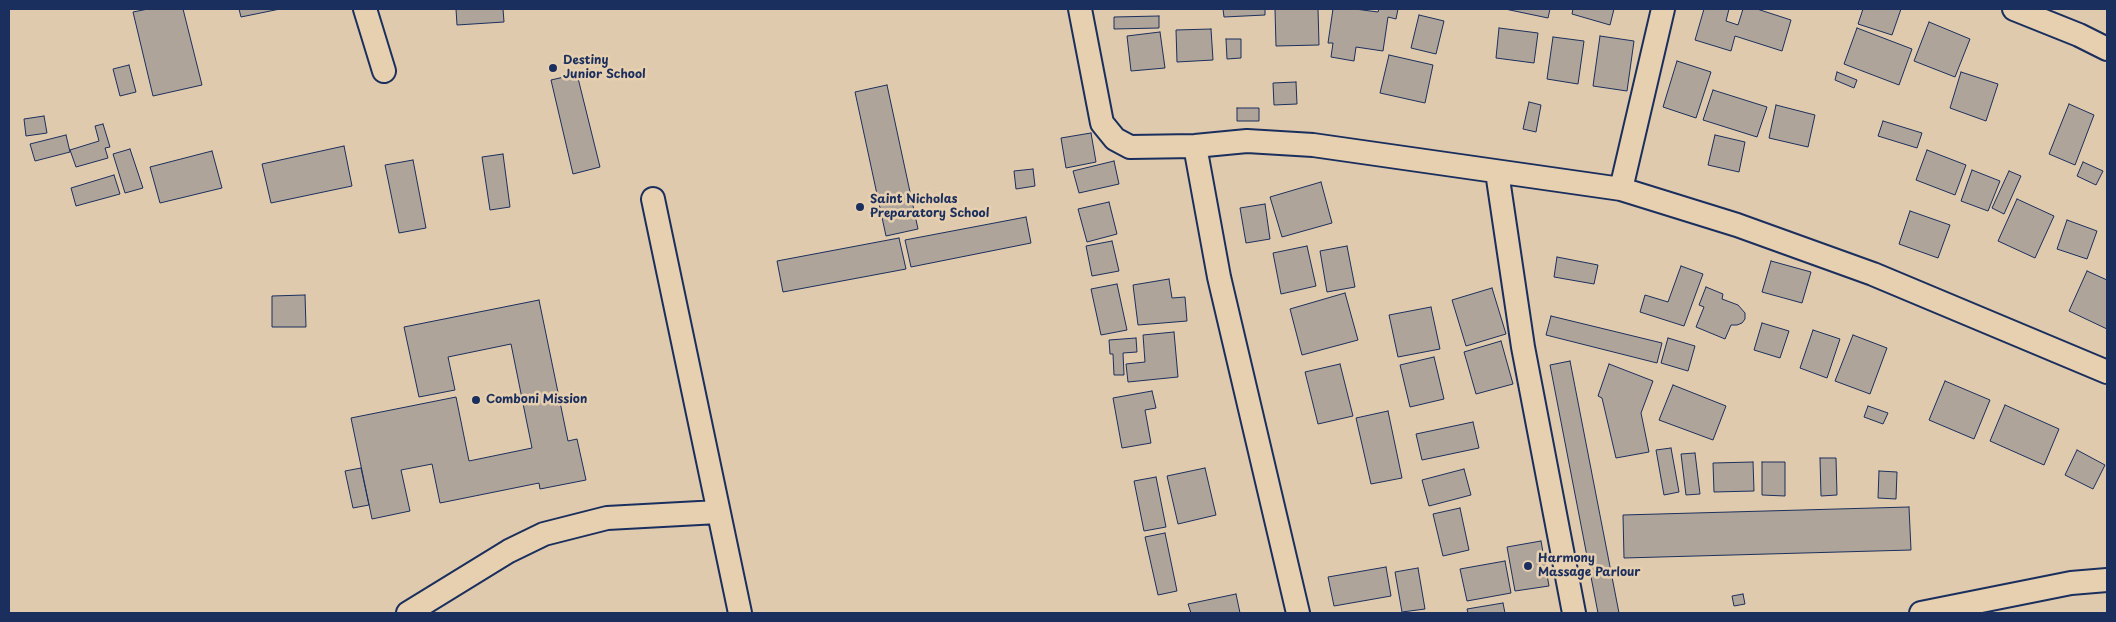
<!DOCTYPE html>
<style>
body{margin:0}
#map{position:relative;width:2116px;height:622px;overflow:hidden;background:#dfcaad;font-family:"Playpen Sans",sans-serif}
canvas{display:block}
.frame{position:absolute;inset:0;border:10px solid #1b2f5e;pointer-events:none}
</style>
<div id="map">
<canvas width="2116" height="622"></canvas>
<div class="frame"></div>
</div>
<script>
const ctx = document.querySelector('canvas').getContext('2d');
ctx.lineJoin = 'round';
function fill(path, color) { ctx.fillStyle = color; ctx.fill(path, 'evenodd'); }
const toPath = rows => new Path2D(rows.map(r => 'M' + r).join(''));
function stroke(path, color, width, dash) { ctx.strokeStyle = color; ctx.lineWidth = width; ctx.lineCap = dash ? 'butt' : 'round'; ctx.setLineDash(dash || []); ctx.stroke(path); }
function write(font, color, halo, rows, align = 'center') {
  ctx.font = font + ' "Playpen Sans",sans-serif'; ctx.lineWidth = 5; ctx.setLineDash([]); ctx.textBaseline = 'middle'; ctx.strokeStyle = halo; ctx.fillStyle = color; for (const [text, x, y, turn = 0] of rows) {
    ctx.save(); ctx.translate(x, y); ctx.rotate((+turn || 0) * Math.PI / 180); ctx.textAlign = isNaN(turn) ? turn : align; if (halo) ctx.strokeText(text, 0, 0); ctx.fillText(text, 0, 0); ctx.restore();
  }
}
const building = toPath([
 [148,9,183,9,202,85,153,96,133,12,148,9],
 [239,9,280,9,241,17,239,9],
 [456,9,503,9,504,22,457,25,456,9],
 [1223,9,1265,9,1265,15,1224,17,1223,9],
 [1275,9,1318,9,1319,45,1276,46,1275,9],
 [1333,9,1355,9,1378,12,1379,9,1398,9,1396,19,1388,17,1383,51,1356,47,1354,61,1331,57,1333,43,1328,43,1333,9],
 [1505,9,1550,9,1548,18,1505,9],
 [1573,9,1614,9,1610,25,1572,14,1573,9],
 [1704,9,1729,9,1726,21,1738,25,1743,9,1757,9,1791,20,1782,51,1735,36,1731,51,1695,40,1704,9],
 [1863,9,1901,9,1892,35,1858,24,1863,9],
 [1419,15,1444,21,1436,54,1411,48,1419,15],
 [1159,16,1159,28,1114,29,1114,17,1159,16],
 [1929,22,1970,39,1955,77,1914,61,1929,22],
 [1499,28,1538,33,1534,63,1496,58,1499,28],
 [1857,28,1912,49,1899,85,1844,64,1857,28],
 [1211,29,1213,60,1177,62,1176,30,1211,29],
 [1160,32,1165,68,1131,71,1127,36,1160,32],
 [1600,36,1634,41,1627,91,1593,86,1600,36],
 [1553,37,1584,41,1578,84,1547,79,1553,37],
 [1226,39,1241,39,1241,58,1227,59,1226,39],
 [1389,55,1433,65,1425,103,1380,93,1389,55],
 [1677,61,1711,72,1696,118,1663,107,1677,61],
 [129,65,136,92,120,96,113,69,129,65],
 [1837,72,1857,80,1854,88,1835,80,1837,72],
 [1961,72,1998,84,1986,121,1950,108,1961,72],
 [577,74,600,167,573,174,551,80,577,74],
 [1296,82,1297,104,1274,105,1273,83,1296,82],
 [887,85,918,229,886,236,855,92,887,85],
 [1713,90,1767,107,1757,137,1703,120,1713,90],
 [1529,102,1541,105,1536,132,1523,129,1529,102],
 [2069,104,2094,115,2075,165,2049,154,2069,104],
 [1776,105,1815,115,1808,147,1769,138,1776,105],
 [1237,108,1259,108,1259,121,1237,121,1237,108],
 [44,116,47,133,26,136,24,119,44,116],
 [1883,121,1922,133,1917,148,1878,136,1883,121],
 [103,124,110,147,105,148,108,158,76,167,70,150,99,141,95,126,103,124],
 [1091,133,1096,162,1066,168,1061,138,1091,133],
 [66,135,70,152,35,161,30,144,66,135],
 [1715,135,1745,142,1739,172,1708,165,1715,135],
 [344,146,352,186,271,203,262,164,344,146],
 [130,149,143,188,125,193,113,154,130,149],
 [1927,150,1966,165,1955,195,1916,180,1927,150],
 [212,151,222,188,160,203,150,167,212,151],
 [503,154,510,207,490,210,482,157,503,154],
 [413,160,426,228,399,233,385,165,413,160],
 [1114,161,1119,184,1079,193,1073,171,1114,161],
 [2083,162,2103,171,2096,185,2077,176,2083,162],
 [1033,169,1035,186,1016,189,1014,171,1033,169],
 [1972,170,2000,181,1988,211,1961,201,1972,170],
 [2009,171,2021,176,2004,214,1992,208,2009,171],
 [114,175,120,194,76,206,71,188,114,175],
 [1321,182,1332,223,1282,237,1270,197,1321,182],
 [2017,199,2054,216,2035,258,1998,241,2017,199],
 [1109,202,1117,234,1087,242,1078,209,1109,202],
 [1265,204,1270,239,1246,243,1240,208,1265,204],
 [1910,211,1950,225,1938,258,1899,244,1910,211],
 [1026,217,1031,243,911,267,905,240,1026,217],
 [2067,220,2097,231,2087,259,2057,249,2067,220],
 [899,238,906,269,783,292,777,261,899,238],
 [1112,241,1119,271,1092,276,1086,246,1112,241],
 [1307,246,1316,286,1281,294,1273,253,1307,246],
 [1347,246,1355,287,1327,292,1320,251,1347,246],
 [1557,257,1598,265,1594,284,1554,277,1557,257],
 [1771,261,1811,272,1802,303,1762,292,1771,261],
 [1681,266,1703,274,1684,326,1640,312,1645,295,1668,302,1681,266],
 [2087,271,2107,280,2107,329,2069,311,2087,271],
 [1169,279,1172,298,1185,297,1187,321,1138,325,1133,285,1169,279],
 [1117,284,1127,330,1101,335,1091,289,1117,284],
 [1706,287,1723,294,1722,299,1738,305,1745,313,1745,319,1742,323,1737,325,1731,325,1725,339,1696,327,1704,307,1699,305,1706,287],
 [1492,288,1506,334,1466,346,1452,300,1492,288],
 [1345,293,1358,340,1302,355,1290,309,1345,293],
 [305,295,306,327,272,327,272,296,305,295],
 [539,300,568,441,577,439,586,480,540,489,539,483,440,503,432,464,401,470,410,511,372,519,351,418,456,397,469,461,532,448,511,344,448,357,455,390,419,397,404,327,539,300],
 [1431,307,1440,349,1398,357,1389,315,1431,307],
 [1551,316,1662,343,1657,363,1546,335,1551,316],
 [1762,323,1789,331,1780,358,1754,350,1762,323],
 [1813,330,1840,339,1827,378,1800,368,1813,330],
 [1174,332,1178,377,1128,382,1126,364,1145,362,1143,335,1174,332],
 [1853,335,1887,348,1870,394,1835,381,1853,335],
 [1136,338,1137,352,1123,353,1124,375,1114,375,1113,354,1110,354,1109,340,1136,338],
 [1668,338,1695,346,1688,371,1661,363,1668,338],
 [1501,341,1513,384,1476,394,1464,352,1501,341],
 [1434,357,1444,399,1410,407,1400,365,1434,357],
 [1570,361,1619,613,1598,613,1550,365,1570,361],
 [1340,364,1353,416,1318,424,1305,372,1340,364],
 [1609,364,1653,381,1641,413,1649,452,1616,458,1602,398,1598,396,1609,364],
 [1945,381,1990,400,1974,439,1929,420,1945,381],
 [1673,385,1726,406,1713,440,1659,420,1673,385],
 [1152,391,1156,408,1145,410,1151,443,1122,448,1113,398,1152,391],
 [2005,405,2059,429,2044,465,1990,441,2005,405],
 [1868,406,1888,413,1883,424,1864,417,1868,406],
 [1388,411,1402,478,1371,484,1356,418,1388,411],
 [1473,422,1479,448,1422,460,1416,434,1473,422],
 [1671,448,1679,492,1664,495,1656,450,1671,448],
 [2077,450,2105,465,2093,489,2065,475,2077,450],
 [1695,453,1700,494,1686,495,1681,454,1695,453],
 [1820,458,1836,458,1837,495,1821,496,1820,458],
 [1753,462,1754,491,1714,492,1713,463,1753,462],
 [1762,462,1785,462,1785,496,1762,495,1762,462],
 [361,468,369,505,353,508,345,471,361,468],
 [1205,468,1216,515,1178,524,1167,476,1205,468],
 [1464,469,1471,495,1429,506,1422,480,1464,469],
 [1879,471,1897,472,1896,499,1878,498,1879,471],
 [1156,477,1166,527,1144,531,1134,481,1156,477],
 [1909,507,1911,550,1624,558,1623,515,1909,507],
 [1460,508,1469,550,1443,556,1433,514,1460,508],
 [1165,533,1177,591,1158,595,1145,537,1165,533],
 [1541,541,1549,586,1515,591,1507,547,1541,541],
 [1505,561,1511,593,1467,601,1460,569,1505,561],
 [1386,567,1391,596,1334,606,1328,577,1386,567],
 [1418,568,1425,609,1402,612,1395,572,1418,568],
 [1236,594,1240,613,1191,613,1188,604,1236,594],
 [1743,594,1745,604,1734,606,1732,596,1743,594],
 [1503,603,1505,613,1468,613,1467,609,1503,603]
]);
const minor = toPath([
 [365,9,384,71],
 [1080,9,1102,123,1115,139,1130,147,1195,146,1247,141,1313,145,1621,189,1737,225,1873,274,2107,372],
 [2014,9,2079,35,2107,49],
 [1195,146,1219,277,1298,613],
 [1497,172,1523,347,1574,613],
 [1621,189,1663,9],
 [653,199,740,613],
 [408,613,509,551,544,534,607,518,718,512],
 [1921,613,2071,583,2107,580]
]);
const markers = [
 [553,68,5,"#1b2f5e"],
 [860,207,5,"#1b2f5e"],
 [476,400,5,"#1b2f5e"],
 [1528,566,5,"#1b2f5e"]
];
const poiNames = [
 ["Destiny",563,61],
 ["Junior School",563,75],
 ["Saint Nicholas",870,200],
 ["Preparatory School",870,214],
 ["Comboni Mission",486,400],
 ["Harmony",1538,559],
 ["Massage Parlour",1538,573]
];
fill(building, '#aea499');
stroke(building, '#1b2f5e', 1);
stroke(minor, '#1b2f5e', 26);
stroke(minor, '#e7d0b0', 22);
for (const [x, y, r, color] of markers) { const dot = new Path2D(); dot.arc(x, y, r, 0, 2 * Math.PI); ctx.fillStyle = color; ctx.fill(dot); stroke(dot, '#e7d0b0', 2); }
write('bold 12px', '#1b2f5e', '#e7d0b0', poiNames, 'left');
</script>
